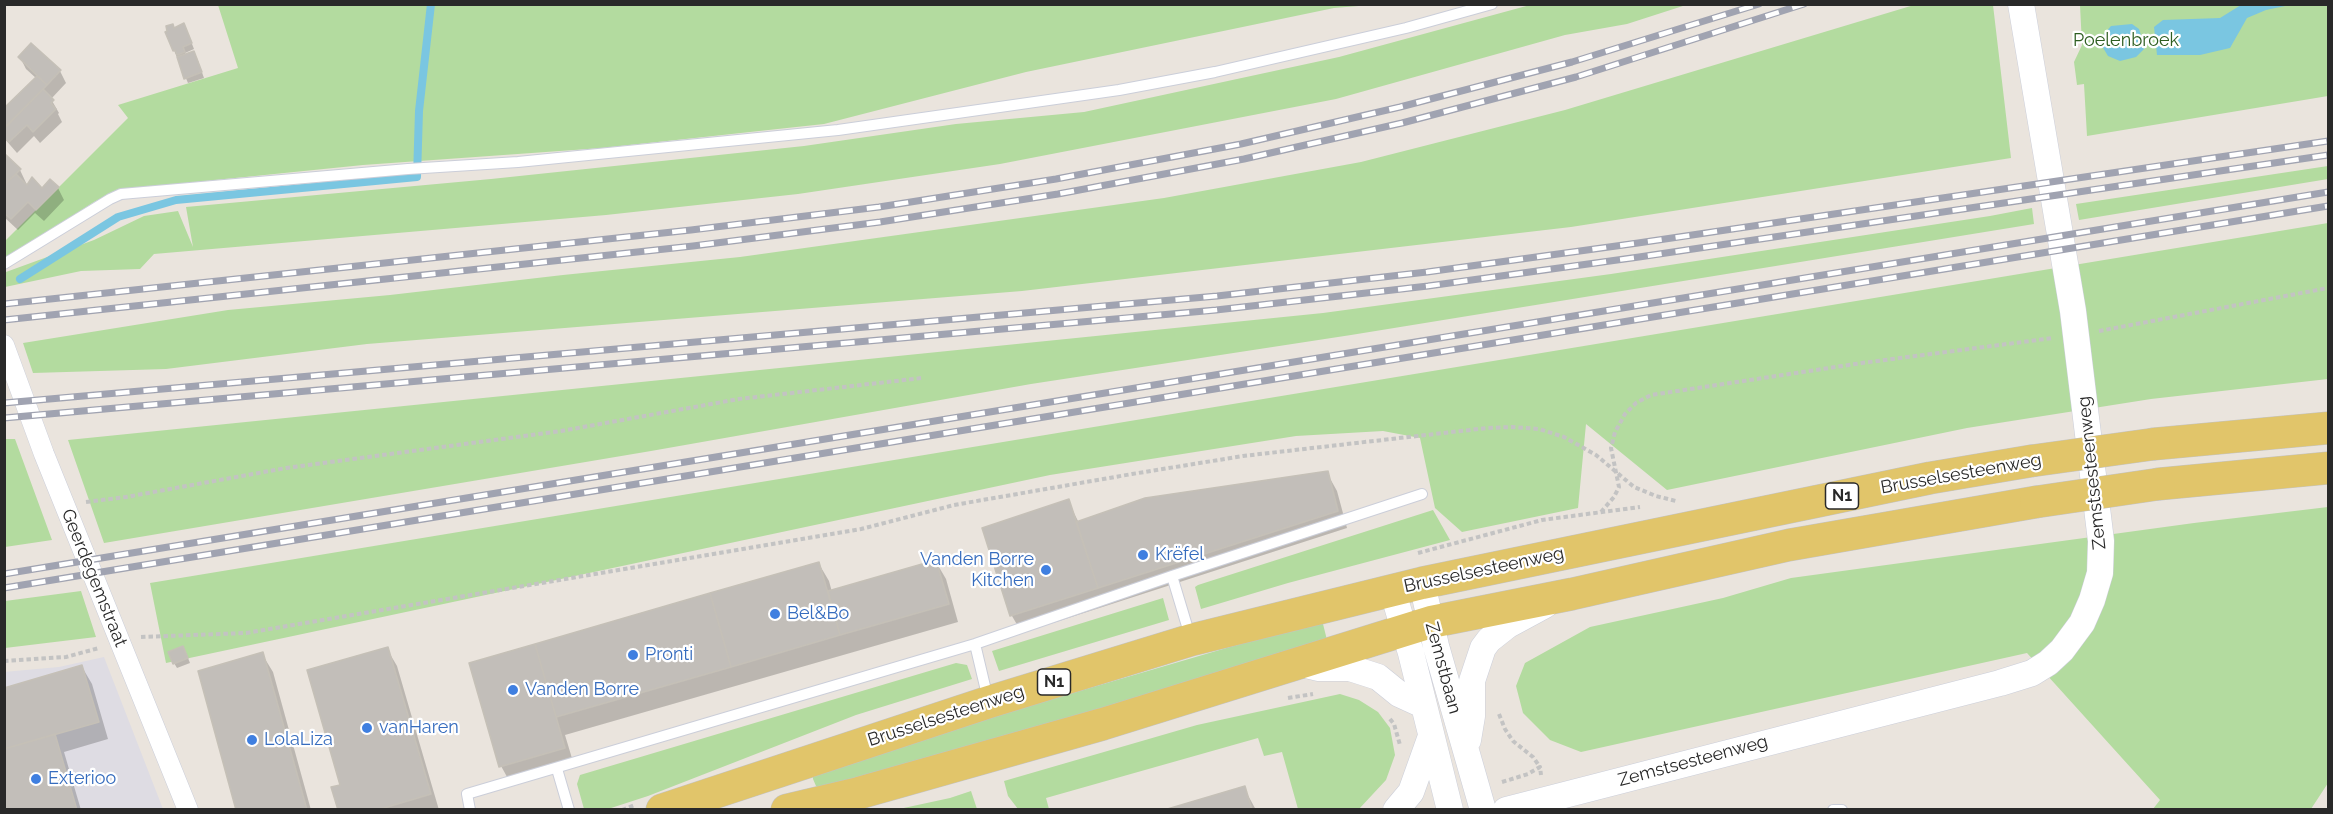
<!DOCTYPE html>
<meta charset="utf-8">
<style>
body{margin:0}
#map{position:relative;width:2333px;height:814px;overflow:hidden;background:#eae4dd;font-family:Raleway,sans-serif}
canvas{display:block}
.frame{position:absolute;inset:0;border:6px solid #292929;pointer-events:none}
</style>
<div id="map">
<canvas width="2333" height="814"></canvas>
<div class="frame"></div>
</div>
<script>
const ctx = document.querySelector('canvas').getContext('2d');
ctx.lineJoin = 'round';
function fill(path, color) { ctx.fillStyle = color; ctx.fill(path, 'evenodd'); }
const toPath = rows => new Path2D(rows.map(r => 'M' + r).join(''));
function stroke(path, color, width, dash) { ctx.strokeStyle = color; ctx.lineWidth = width; ctx.lineCap = dash ? 'butt' : 'round'; ctx.setLineDash(dash || []); ctx.stroke(path); }
function write(font, color, halo, rows, align = 'center') {
  ctx.font = font + ' Raleway,sans-serif'; ctx.lineWidth = 4.5; ctx.setLineDash([]); ctx.textBaseline = 'middle'; ctx.strokeStyle = halo; ctx.fillStyle = color; for (const [text, x, y, turn = 0] of rows) {
    ctx.save(); ctx.translate(x, y); ctx.rotate((+turn || 0) * Math.PI / 180); ctx.textAlign = isNaN(turn) ? turn : align; if (halo) ctx.strokeText(text, 0, 0); ctx.fillText(text, 0, 0); ctx.restore();
  }
}
const industrial = toPath([
 [104,657,163,809,5,809,4,672,59,667]
]);
const green = toPath([
 [218,5,1371,5,1334,8,1026,72,824,124,602,148,363,165,117,190,94,202,5,262,5,241,128,118,118,105,238,68],
 [1530,5,1686,5,1627,24,1565,35,1336,99,1000,164,798,194,606,215,154,254,140,269,81,271,5,287,6,272,94,240,144,216,178,211,193,247,186,207,491,179,804,146,956,124,1084,112,1339,57],
 [1914,5,1993,5,2011,158,1571,227,1022,291,367,344,166,369,33,373,23,343,228,310,390,295,563,275,740,257,1164,198,1361,162,1565,110],
 [2080,5,2328,5,2328,96,2087,136,2084,84,2077,85,2074,62,2082,45],
 [2328,166,2328,179,2079,220,2076,204],
 [2032,208,2034,224,1351,335,1031,384,651,451,104,543,68,440,1323,313,1611,274,1990,216],
 [2328,223,2328,379,2151,399,1967,428,1667,490,1586,424,1578,508,1462,532,1435,508,1420,438,1383,431,1296,436,1050,475,166,663,150,583],
 [5,439,15,439,52,540,5,547],
 [2328,507,2328,783,2311,809,2153,809,2160,800,2027,653,1581,752,1550,740,1523,713,1516,686,1525,663,1590,627,1723,598,1791,578,2194,523],
 [1433,510,1450,540,1288,583,1201,609,1195,587,1198,585],
 [81,591,96,637,5,648,5,601],
 [1163,598,1169,620,999,671,992,651],
 [1322,620,1328,644,903,767,821,786,816,786,813,779,813,775,970,723],
 [956,663,967,665,972,679,856,715,648,796,608,809,584,809,577,784,580,775],
 [1340,694,1359,700,1378,712,1390,728,1395,755,1386,780,1359,809,1298,809,1282,752,1264,756,1258,738,1046,798,1049,809,1018,809,1008,796,1004,781,1197,725],
 [971,791,977,809,899,809,950,798]
]);
const water = toPath([
 [2241,5,2290,5,2266,10,2247,18,2230,48,2200,55,2157,55,2154,27,2163,20,2220,18],
 [2132,24,2139,29,2145,48,2136,57,2120,61,2108,56,2102,46,2104,34,2111,26]
]);
const shadow = toPath([
 [174,29,187,31,194,49,185,53,186,56,197,58,204,78,188,83,166,32],
 [20,57,60,71,66,83,51,99,59,113,58,114,62,122,40,143,34,136,17,153,4,138,7,128,4,125,4,111,37,79,26,69],
 [4,155,20,170,28,187,42,190,58,188,64,200,44,221,35,213,18,230,4,217],
 [1327,473,1337,491,1347,528,1022,633,1012,616,984,529,1068,501,1079,523],
 [936,562,946,579,958,622,565,735,574,765,511,784,501,766,471,664,819,564,829,581,832,592],
 [387,649,397,666,439,810,339,810,342,786],
 [186,653,190,663,177,668,174,663],
 [262,654,273,672,311,810,238,810],
 [82,667,92,684,108,739,64,752,81,810,4,810],
 [1244,788,1256,810,1169,810]
]);
const stream = toPath([
 [20,279,118,217,176,200,417,177,419,111,431,4]
]);
const building = toPath([
 [184,23,192,43,183,47,185,52,177,55,175,50,173,51,165,32,167,31,166,26,173,24,174,28,184,23],
 [31,43,61,70,47,85,18,57,31,43],
 [194,51,202,72,184,79,177,57,194,51],
 [37,76,47,85,7,126,4,123,4,108,37,76],
 [43,89,54,100,51,103,56,109,33,132,27,125,9,142,4,138,4,128,43,89],
 [4,153,21,169,4,185,4,153],
 [16,174,27,185,32,177,42,188,50,179,59,187,36,210,28,202,11,219,4,213,4,185,16,174],
 [1328,471,1338,511,1098,588,1076,522,1145,498,1328,471],
 [1069,499,1098,588,1010,616,982,528,1069,499],
 [936,560,949,604,840,635,828,591,936,560],
 [819,562,840,635,731,667,710,593,819,562],
 [710,593,731,667,556,717,535,644,710,593],
 [535,644,565,748,499,767,469,663,535,644],
 [183,646,188,658,173,664,168,652,183,646],
 [388,647,431,794,377,810,338,810,331,787,340,785,307,670,388,647],
 [263,652,307,810,236,810,198,671,263,652],
 [82,665,99,722,4,749,4,688,82,665],
 [55,734,77,810,4,810,4,749,55,734],
 [1245,786,1252,810,1164,810,1245,786]
]);
const path = toPath([
 [2099,331,2328,288],
 [86,502,126,497,286,468,561,431,739,399,922,378],
 [1601,512,1614,497,1619,487,1611,448,1615,432,1625,414,1636,403,1651,395,1862,363,2053,338],
 [1418,553,1542,520,1640,507],
 [141,637,246,633,861,529,954,505,1132,474,1243,456,1487,428,1512,427,1539,429,1564,437,1596,455,1634,487,1656,496,1676,501],
 [4,661,66,657,99,648],
 [1288,698,1313,694],
 [1499,714,1505,729,1513,741,1533,757,1540,767],
 [1390,719,1394,724,1400,745],
 [1502,782,1528,774,1540,767,1541,775],
 [622,810,635,805]
]);
const service = toPath([
 [4,264,110,199,121,194,408,169,518,162,838,130,1119,90,1215,72,1406,28,1492,4],
 [1172,576,1190,636],
 [975,644,988,699],
 [557,769,569,810],
 [470,810,467,794,975,644,1172,576,1422,494],
 [1833,810,1842,810]
]);
const minor = toPath([
 [4,345,44,454,188,810]
]);
const tertiary = toPath([
 [1422,583,1436,646,1483,810],
 [1392,589,1411,653,1450,810],
 [1302,664,1319,668,1350,668,1378,677,1399,694,1423,705],
 [1468,740,1472,716,1472,681,1483,648,1489,640,1508,625,1545,605],
 [1396,810,1411,792,1431,736],
 [1506,810,2000,683,2032,673,2048,663,2062,650,2082,623,2092,600,2100,573,2101,541,2073,311,2021,4]
]);
const primary = toPath([
 [2154,444,2328,428],
 [2159,484,2328,468],
 [662,810,989,702,1191,640,1422,583,1930,478,2031,461],
 [787,810,859,793,1103,724,1431,622,1572,594,1789,545,2036,502]
]);
const rail = toPath([
 [4,304,691,230,879,207,1056,179,1241,144,1400,107,1572,62,1759,4],
 [4,320,693,246,880,222,1058,194,1244,159,1402,123,1576,77,1804,4],
 [4,403,1217,296,1427,272,1638,243,2328,141],
 [4,418,1216,310,1428,286,1639,257,2328,155],
 [4,574,2328,192],
 [4,588,2328,206]
]);
const primaryBridge = toPath([
 [2031,461,2154,444],
 [2036,502,2159,484]
]);
const markers = [
 [1143,555,6,"#3f7fe0"],
 [1046,570,6,"#3f7fe0"],
 [775,614,6,"#3f7fe0"],
 [633,655,6,"#3f7fe0"],
 [513,690,6,"#3f7fe0"],
 [367,728,6,"#3f7fe0"],
 [252,740,6,"#3f7fe0"],
 [36,779,6,"#3f7fe0"]
];
const shields = [
 [1842,496,33],
 [1054,682,33]
];
const shieldNames = [
 ["N1",1842,496],
 ["N1",1054,682]
];
const parkNames = [
 ["Poelenbroek",2126,41]
];
const streetNames = [
 ["Zemstsesteenweg",2092,473,-96],
 ["Brusselsesteenweg",1961,474,-10],
 ["Brusselsesteenweg",1484,570,-12],
 ["Geerdegemstraat",94,578,68],
 ["Zemstbaan",1443,668,75],
 ["Brusselsesteenweg",946,716,-18],
 ["Zemstsesteenweg",1693,761,-15]
];
const shopNames = [
 ["Krëfel",1155,555],
 ["Vanden Borre",1034,560,"right"],
 ["Kitchen",1034,581,"right"],
 ["Bel&Bo",787,614],
 ["Pronti",645,655],
 ["Vanden Borre",525,690],
 ["vanHaren",379,728],
 ["LolaLiza",264,740],
 ["Exterioo",48,779]
];
fill(industrial, '#dedce3');
fill(green, '#b3db9f');
fill(water, '#7ac6e1');
fill(shadow, '#0003');
stroke(stream, '#7ac6e1', 8);
fill(building, '#c2beb9');
stroke(building, '#c5c0b7', 1.5);
stroke(service, '#cbced9', 12);
stroke(minor, '#cbced9', 21);
stroke(tertiary, '#cbced9', 27);
stroke(primary, '#c3c3c3', 33);
stroke(path, '#c3c3c3', 4, [4.5, 3]);
stroke(service, '#fff', 10);
stroke(minor, '#fff', 20);
stroke(tertiary, '#fff', 26);
stroke(primary, '#e1c56a', 32);
stroke(rail, '#a0a3b1', 7);
stroke(rail, '#fff', 4.5, [14]);
stroke(primaryBridge, '#c3c3c3', 33, []);
stroke(primaryBridge, '#e1c56a', 32);
for (const [x, y, r, color] of markers) { const dot = new Path2D(); dot.arc(x, y, r, 0, 2 * Math.PI); ctx.fillStyle = color; ctx.fill(dot); stroke(dot, '#fff', 2); }
for (const [x, y, w] of shields) { const box = new Path2D(); box.roundRect(x - w / 2, y - 13, w, 26, 4.5); ctx.fillStyle = '#fff'; ctx.fill(box); stroke(box, '#292929', 1.5); }
write('bold 16px', '#292929', null, shieldNames);
write('18px', '#2e5e21', '#fff', parkNames);
write('18px', '#292929', '#fff', streetNames);
write('18px', '#366cbe', '#fff', shopNames, 'left');
</script>
